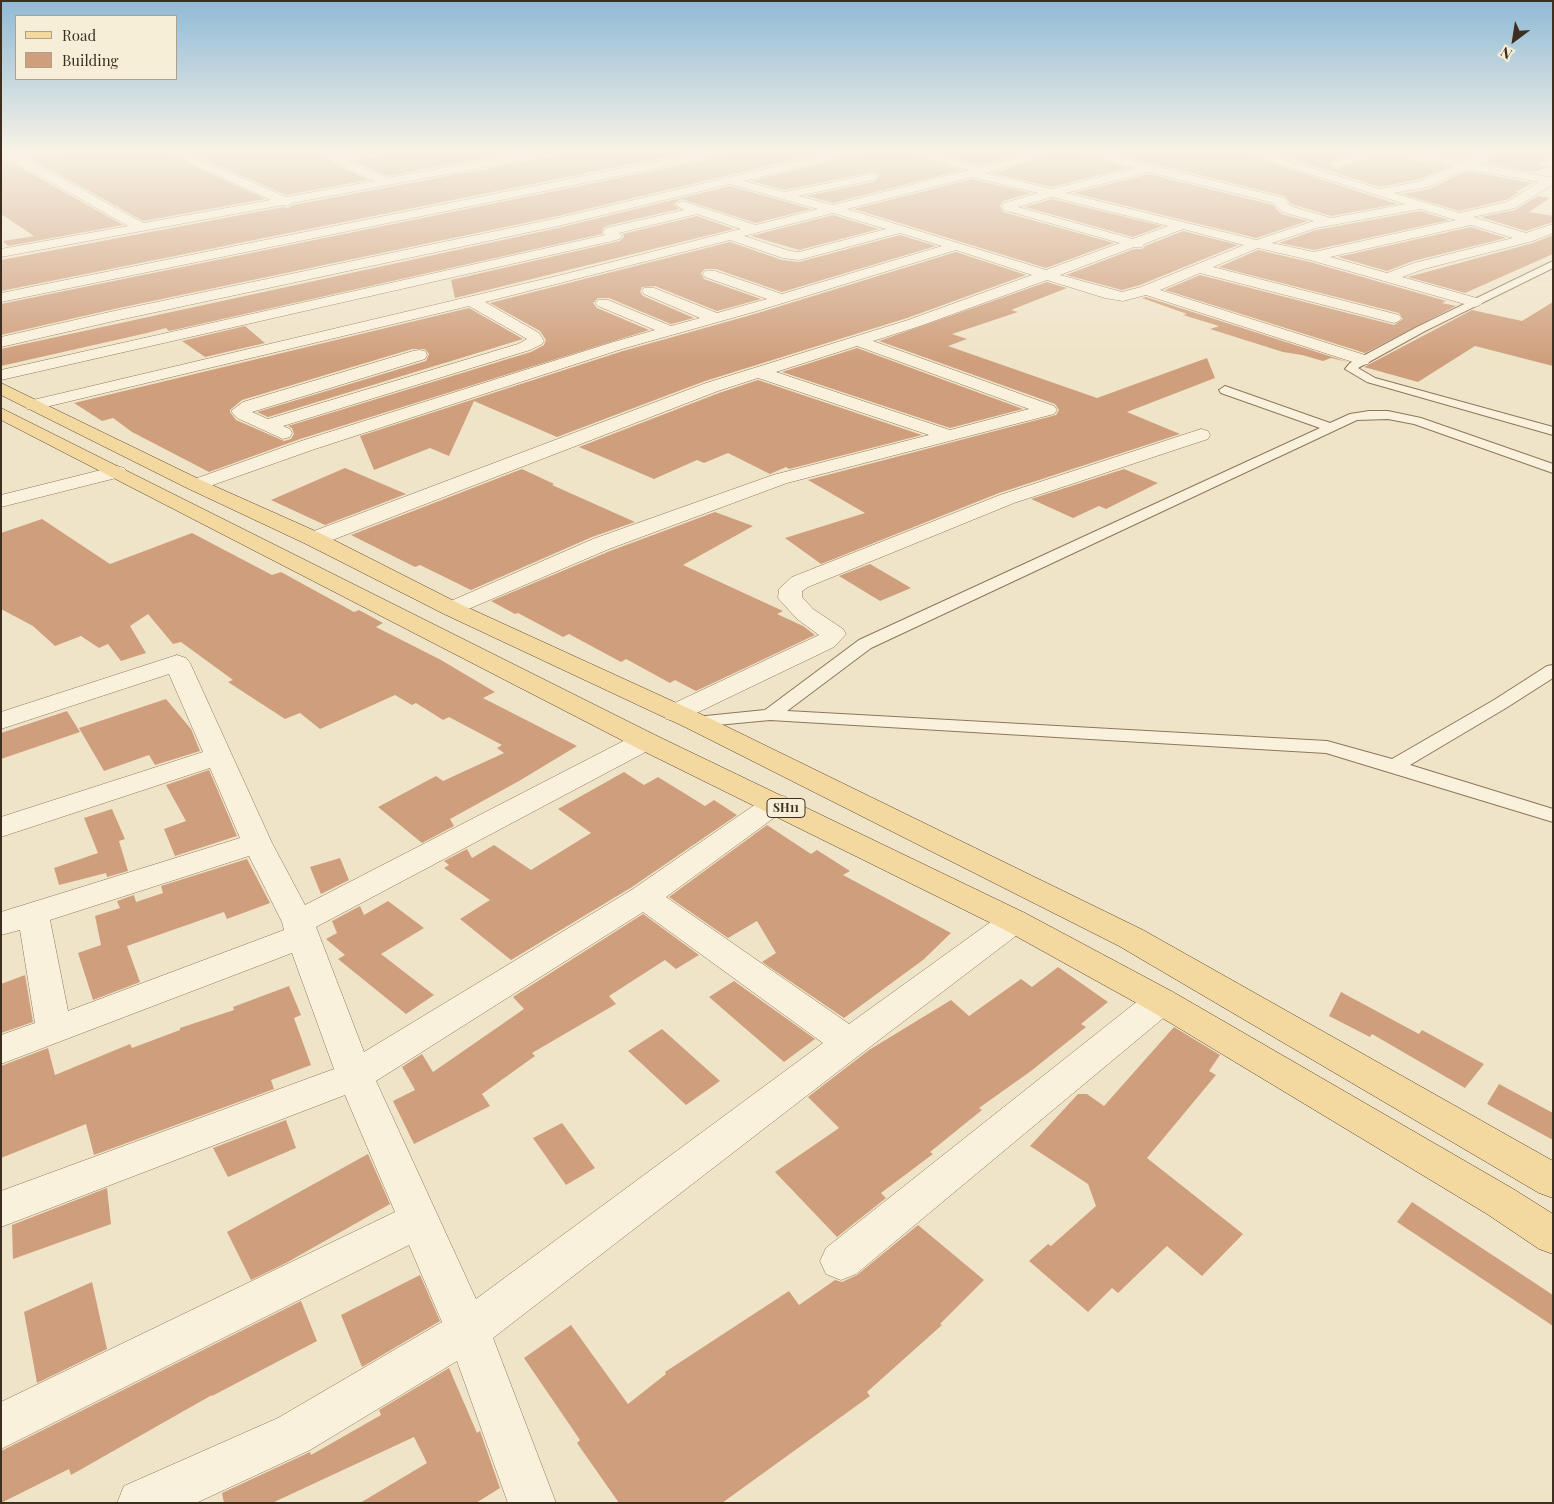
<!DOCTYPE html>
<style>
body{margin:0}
#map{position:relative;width:1554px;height:1504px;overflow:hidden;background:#f0e4c8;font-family:"Playfair Display",serif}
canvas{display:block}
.frame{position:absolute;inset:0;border:2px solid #3d2e20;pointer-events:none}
.legend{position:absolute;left:15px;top:15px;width:162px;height:65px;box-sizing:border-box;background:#f7eed8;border:1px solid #ada18e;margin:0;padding:6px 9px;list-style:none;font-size:15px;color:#3d2e20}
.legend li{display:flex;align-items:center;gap:10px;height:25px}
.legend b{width:25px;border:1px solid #ada18e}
.north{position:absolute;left:1489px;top:15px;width:50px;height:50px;-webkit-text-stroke:4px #f7eed8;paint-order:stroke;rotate:211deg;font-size:14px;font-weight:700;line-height:20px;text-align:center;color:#3d2e20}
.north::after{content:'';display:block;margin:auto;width:18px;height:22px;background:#3d2e20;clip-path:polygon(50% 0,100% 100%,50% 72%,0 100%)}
</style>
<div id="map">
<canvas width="1554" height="1504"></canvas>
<div class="frame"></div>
<ul class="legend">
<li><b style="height:6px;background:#f3d9a0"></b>Road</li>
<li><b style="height:14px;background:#cf9f7d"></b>Building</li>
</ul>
<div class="north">N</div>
</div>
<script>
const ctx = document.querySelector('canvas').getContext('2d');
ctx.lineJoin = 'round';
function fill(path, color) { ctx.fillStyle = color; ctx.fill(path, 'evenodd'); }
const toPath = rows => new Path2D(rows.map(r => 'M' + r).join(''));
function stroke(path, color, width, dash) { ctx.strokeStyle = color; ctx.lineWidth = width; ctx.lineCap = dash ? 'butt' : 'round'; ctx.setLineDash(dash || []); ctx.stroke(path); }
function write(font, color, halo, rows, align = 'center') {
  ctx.font = font + ' "Playfair Display",serif'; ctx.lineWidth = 4; ctx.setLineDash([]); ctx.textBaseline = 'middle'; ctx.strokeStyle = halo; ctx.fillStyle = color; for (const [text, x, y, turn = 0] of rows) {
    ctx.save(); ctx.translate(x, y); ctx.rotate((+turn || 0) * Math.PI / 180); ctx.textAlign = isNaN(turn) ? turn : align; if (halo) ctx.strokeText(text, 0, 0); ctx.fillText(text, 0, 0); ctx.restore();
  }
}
const building = toPath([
 [67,150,160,150,265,199,143,221,31,159,60,155],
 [183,150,310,150,368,180,286,195],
 [390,150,527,150,388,176,354,161,383,155],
 [567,150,701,150,1,291,1,260,283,207,288,208,293,205,560,155],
 [738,150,834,150,558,216,114,309,1,335,1,304,731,155],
 [866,150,898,150,962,170,833,203,806,196,873,182,881,176,873,172,784,190,751,181,863,154],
 [928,150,1038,150,982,165],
 [1068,150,1128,168,1052,187,992,173],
 [1099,150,1231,150,1397,204,1331,216,1291,204,1284,196],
 [1263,150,1360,150,1332,161,1329,164,1336,169,1383,154,1448,167,1420,179,1380,187],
 [1417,150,1485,150,1465,160],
 [1507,150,1553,150,1553,157,1536,165,1549,167,1534,172,1484,163],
 [1,159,11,162,123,225,8,246,3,241,34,236,1,214],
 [1467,171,1533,183,1515,192,1519,192,1506,200,1459,211,1402,194,1429,189],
 [1149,174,1273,205,1281,214,1308,221,1256,238,1074,193],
 [972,179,1031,193,1003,201,1000,206,1003,212,1114,243,1046,268,854,209],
 [730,186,811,209,756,223,681,199,674,204,679,209,610,225,603,228,602,234,169,331,166,328,147,333,1,366,1,349,558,228],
 [1538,196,1550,198,1529,212,1553,216,1553,222,1526,231,1481,217,1515,210],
 [1052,199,1162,226,1133,237,1025,207],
 [1420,211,1449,220,1314,250,1279,243,1316,230],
 [833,215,879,229,799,250,751,236],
 [697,216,734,229,455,298,451,280,620,241,624,237,623,234],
 [1471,227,1506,238,1413,261,1387,271,1338,257],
 [1183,231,1238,245,1140,285,1122,290,1066,275,1134,249,1142,249,1145,246],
 [900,235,936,246,782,292,716,269,705,269,701,273,704,279,761,299,717,311,655,286,642,287,640,292,643,296,694,318,671,324,609,298,598,298,593,303,597,308,649,330,300,439,209,472,132,432,113,418,102,421,74,403,469,308,523,339,268,417,257,412,426,361,429,354,425,349,412,349,242,400,230,410,230,412,236,420,284,441,291,439,294,434,292,428,288,426,531,352,544,345,546,340,540,331,490,303,730,242,782,260,799,262],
 [1553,235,1553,254,1465,293,1408,277,1533,243],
 [1258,250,1310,262,1446,301,1442,303,1456,306,1365,353,1165,290,1200,275,1394,325,1403,319,1399,313,1219,267],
 [956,252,1026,275,907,318,705,381,557,437,474,401,449,456,430,448,374,470,360,436,623,351,758,313],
 [1047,282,1067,288,1011,310,1018,312,952,334,967,339,948,346,1097,398,1207,358,1215,378,1127,412,1180,434,999,493,821,564,785,538,865,513,808,480,1056,415,1059,410,1055,404,879,341],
 [1146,297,1348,362,1331,358,1323,361,1302,355,1283,352,1210,329,1219,326,1183,315,1187,314,1142,298],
 [1553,302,1553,366,1475,346,1418,382,1364,367,1472,310,1522,321],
 [245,326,265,343,205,357,182,341],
 [857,348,1023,409,950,428,782,372],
 [758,380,922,435,789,469,786,467,770,474,728,453,704,463,697,460,654,479,579,447,719,393],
 [345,468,406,494,325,525,271,500],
 [522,469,554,484,552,485,635,522,592,537,471,590,420,565,415,567,351,535],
 [1124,469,1158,483,1106,509,1099,506,1073,518,1031,499],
 [715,512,753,526,683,565,783,611,777,614,803,626,815,635,696,691,675,680,670,683,626,659,621,662,569,634,563,637,518,613,515,614,491,601,610,551],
 [42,519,110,564,192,533,272,575,281,572,354,612,359,610,383,623,376,627,441,660,495,692,483,698,577,746,519,781,450,819,454,826,422,843,378,807,436,776,443,781,504,753,497,748,502,745,449,717,443,720,416,703,412,705,395,695,320,729,300,713,285,719,228,682,233,680,181,642,173,644,148,614,130,626,146,653,121,661,108,644,99,648,81,636,55,646,33,626,1,609,1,533],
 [870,564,911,588,880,601,839,576],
 [166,699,191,729,200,751,155,765,149,755,104,771,79,728],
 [67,711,80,732,1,759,1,733],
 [209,770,237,836,175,856,164,829,186,821,166,785],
 [624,772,644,785,658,777,705,806,714,800,737,815,632,887,511,960,460,919,490,900,444,868,449,865,444,861,467,849,472,858,494,845,531,870,591,833,558,809],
 [112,809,125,839,119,841,128,871,107,877,106,873,59,885,54,868,98,853,84,818],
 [767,825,811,854,817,850,850,871,843,875,951,933,923,960,844,1018,762,962,776,953,757,921,728,938,669,897],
 [340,858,349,880,321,894,310,867],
 [247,859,270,903,227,919,224,912,127,946,140,982,93,1000,78,953,101,945,95,916,120,908,117,901,134,895,136,902,163,893,161,886],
 [388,901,424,928,381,954,434,995,406,1014,338,959,345,955,326,939,337,933,332,921,360,906,364,915],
 [643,914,699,955,676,969,665,960,609,996,616,1004,532,1053,535,1056,482,1094,490,1106,414,1144,393,1101,415,1090,402,1067,422,1054,433,1072,524,1009,513,997],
 [1058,967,1108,1002,1081,1024,1086,1027,1031,1071,979,1108,982,1110,930,1152,933,1154,881,1193,886,1198,837,1237,775,1172,839,1128,808,1097,869,1050,951,1000,969,1016,1021,979,1032,987],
 [25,975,33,1022,1,1033,1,984],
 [734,981,815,1039,784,1062,709,997],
 [289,986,301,1015,294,1018,311,1065,271,1080,274,1089,94,1155,86,1124,1,1158,1,1066,48,1048,55,1075,130,1044,132,1048,180,1030,180,1028,234,1010,233,1007],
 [1341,992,1419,1034,1422,1030,1484,1064,1465,1088,1372,1034,1370,1037,1329,1016],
 [1174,1027,1220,1055,1209,1071,1216,1075,1147,1158,1243,1234,1202,1276,1167,1246,1118,1293,1112,1288,1088,1312,1029,1261,1048,1244,1051,1246,1096,1206,1088,1184,1030,1146,1078,1094,1087,1094,1104,1106],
 [662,1029,720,1081,686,1105,628,1051],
 [1499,1084,1553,1113,1553,1140,1487,1104],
 [286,1120,296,1148,228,1177,213,1148],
 [562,1123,595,1168,566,1185,533,1138],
 [368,1154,390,1204,286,1263,251,1280,227,1232],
 [107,1188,111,1224,13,1259,12,1225],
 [1412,1202,1553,1295,1553,1326,1397,1222],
 [918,1225,984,1280,940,1324,942,1325,867,1392,870,1396,722,1503,619,1503,577,1443,580,1440,524,1358,571,1325,628,1404,666,1374,665,1372,789,1291,799,1305,835,1280,842,1282,857,1275],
 [420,1275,440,1321,362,1367,341,1315],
 [92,1282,107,1349,37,1383,24,1312],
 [301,1301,317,1341,212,1396,212,1395,71,1475,69,1469,1,1503,1,1451],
 [449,1368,477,1433,480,1431,500,1488,476,1503,360,1503,427,1463,414,1437,272,1503,224,1503,222,1493,310,1452,311,1455,381,1415,379,1410]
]);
const lane = toPath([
 [1553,261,1553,268,1425,331,1358,368,1375,378,1553,427,1553,435,1367,382,1345,369,1350,363,1417,327,1553,261],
 [1225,386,1330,423,1350,414,1369,411,1388,411,1421,418,1553,464,1553,473,1414,424,1388,419,1357,420,871,648,787,711,1327,741,1392,759,1494,700,1547,666,1553,665,1553,678,1506,708,1410,765,1553,809,1553,822,1326,753,770,720,696,727,690,726,687,722,690,718,696,717,765,710,859,640,1320,428,1221,393,1219,390,1225,386]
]);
const street = toPath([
 [1,150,11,150,15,153,34,150,65,150,60,153,25,158,143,223,271,200,162,150,177,150,286,197,374,181,312,150,327,150,338,155,364,150,388,150,383,153,348,160,388,178,540,150,565,150,560,153,292,203,287,206,283,205,1,257,1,249,128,226,12,160,6,159,1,154,1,150],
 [713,150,736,150,731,153,1,302,1,293,713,150],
 [844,150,864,150,863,152,744,181,784,192,873,174,879,177,873,180,798,196,833,205,969,170,900,150,919,150,982,167,1047,150,1066,150,985,173,1052,189,1135,168,1070,150,1090,150,1284,198,1290,206,1331,218,1405,204,1235,150,1253,150,1380,189,1421,181,1454,166,1383,152,1337,167,1331,164,1333,162,1367,150,1406,150,1465,162,1490,150,1505,150,1478,164,1548,177,1553,176,1553,184,1515,208,1473,217,1526,233,1553,224,1553,233,1533,241,1424,269,1402,277,1480,299,1483,302,1480,305,1475,307,1310,260,1258,248,1213,267,1399,315,1402,318,1399,321,1394,323,1200,273,1160,290,1368,356,1370,360,1368,364,1362,365,1146,295,1123,301,1105,298,1047,280,920,326,873,341,1054,406,1057,410,1054,414,787,483,609,549,452,616,444,614,440,609,444,604,593,539,773,475,929,435,758,378,718,391,322,544,314,545,306,544,303,539,306,534,706,383,908,320,1032,275,956,250,757,311,622,349,315,449,196,491,189,489,186,485,189,481,301,441,610,343,655,330,598,306,595,303,598,300,608,300,671,326,700,318,644,294,642,291,644,288,654,288,717,313,767,299,705,277,703,274,705,271,715,271,782,294,942,246,900,233,799,260,783,258,730,240,485,302,539,333,544,341,542,344,530,350,283,426,290,429,292,433,290,437,283,439,237,418,231,411,243,402,413,351,419,350,425,351,427,355,425,359,252,412,268,419,518,344,527,339,469,306,33,410,27,409,24,405,27,401,33,400,561,275,741,229,697,214,619,233,622,236,620,239,608,242,1,380,1,370,605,235,603,232,605,229,610,227,684,210,676,205,682,201,756,225,818,209,730,184,558,226,114,321,1,347,1,337,114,311,558,218,844,150],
 [1467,169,1539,182,1507,202,1459,213,1394,193,1428,187,1467,169],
 [1149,172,1274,203,1282,212,1314,221,1256,240,1066,193,1149,172],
 [972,177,1038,193,1004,203,1002,207,1004,210,1120,243,1046,270,847,209,972,177],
 [1052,197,1168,226,1133,239,1018,207,1052,197],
 [1420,209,1456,220,1314,252,1272,243,1316,228,1420,209],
 [833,213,886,229,799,252,790,251,744,236,833,213],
 [1471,225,1513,238,1414,263,1387,273,1330,257,1471,225],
 [1183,229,1244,245,1141,287,1122,292,1060,275,1134,247,1142,247,1144,244,1183,229],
 [857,346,1029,409,950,430,776,372,857,346],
 [1201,429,1208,431,1210,435,1208,439,1014,503,808,587,802,591,802,597,813,609,843,629,846,634,834,647,684,719,675,721,666,719,662,713,666,707,819,635,797,619,778,598,779,589,792,577,1000,495,1201,429],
 [117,466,124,468,127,472,124,476,1,507,1,495,117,466],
 [177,655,186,658,190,663,272,843,305,905,635,735,645,733,655,735,659,741,655,747,316,927,364,1052,633,889,766,797,776,794,786,797,790,803,786,809,666,897,849,1024,1003,913,1014,910,1025,913,1030,921,1025,929,862,1053,493,1338,556,1503,508,1503,457,1361,310,1450,196,1503,117,1503,124,1486,278,1418,442,1322,409,1245,1,1449,1,1402,395,1212,345,1095,1,1227,1,1191,334,1069,292,953,1,1064,1,1035,35,1023,20,930,1,935,1,912,240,838,210,768,1,837,1,817,203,752,169,674,1,729,1,712,177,655],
 [249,856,282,922,284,930,68,1011,50,920,249,856],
 [643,912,823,1043,476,1299,376,1081,643,912],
 [1161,988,1173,992,1178,1001,1173,1010,856,1274,841,1280,826,1274,820,1261,826,1248,1149,992,1161,988]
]);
const primary = toPath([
 [1,383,203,481,322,534,460,604,705,716,1143,930,1553,1161,1553,1198,1539,1193,1119,946,687,728,444,614,306,544,189,489,1,395,1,383],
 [1,408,655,735,1025,913,1173,992,1515,1190,1553,1214,1553,1254,1539,1249,1487,1214,1149,1010,1003,929,635,747,1,420,1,408]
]);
const shields = [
 [786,808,38]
];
const shieldNames = [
 ["SH11",786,808]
];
fill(building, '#cf9f7d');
stroke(lane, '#8d765c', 2);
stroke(street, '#8d765c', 1);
stroke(primary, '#5b4430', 1);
fill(lane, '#faf1dc');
fill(street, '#faf1dc');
fill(primary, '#f3d9a0');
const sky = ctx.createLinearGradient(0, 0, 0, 361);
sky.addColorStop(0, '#8fbad6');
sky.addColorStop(0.42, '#f8f3e6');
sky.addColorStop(1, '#f8f3e600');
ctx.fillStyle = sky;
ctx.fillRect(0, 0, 1554, 361);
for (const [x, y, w] of shields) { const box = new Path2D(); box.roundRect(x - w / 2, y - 9.5, w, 19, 4); ctx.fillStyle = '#f7eed8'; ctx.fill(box); stroke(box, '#3d2e20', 1); }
write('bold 12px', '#3d2e20', null, shieldNames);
</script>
